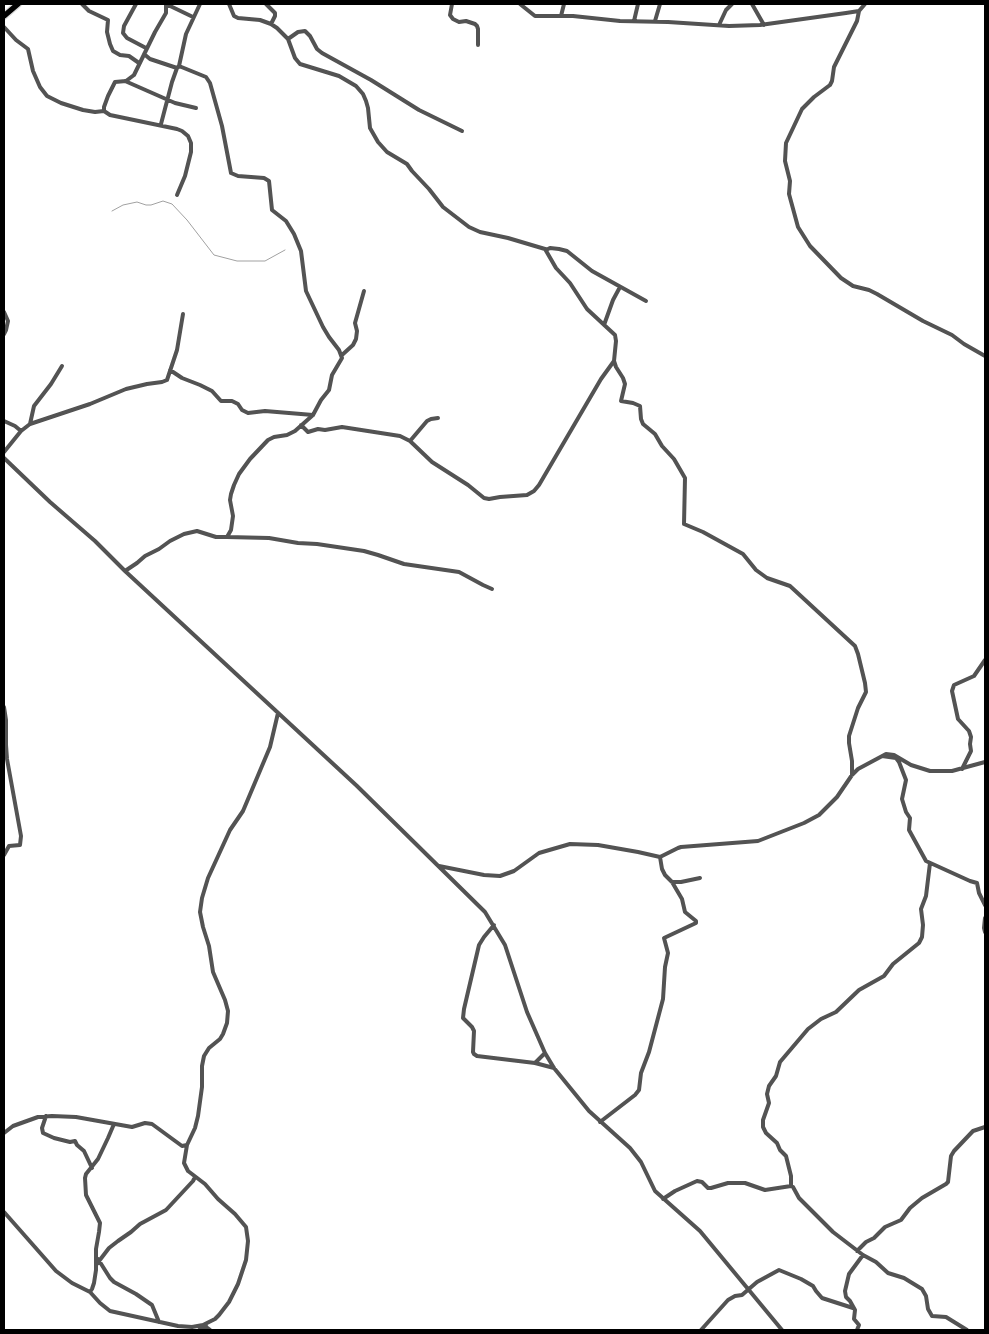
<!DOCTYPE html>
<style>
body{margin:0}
#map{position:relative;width:989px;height:1334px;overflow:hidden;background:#fff;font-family:Jost,sans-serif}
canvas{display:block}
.frame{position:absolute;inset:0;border:5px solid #000;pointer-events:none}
</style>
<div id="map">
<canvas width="989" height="1334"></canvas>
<div class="frame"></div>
</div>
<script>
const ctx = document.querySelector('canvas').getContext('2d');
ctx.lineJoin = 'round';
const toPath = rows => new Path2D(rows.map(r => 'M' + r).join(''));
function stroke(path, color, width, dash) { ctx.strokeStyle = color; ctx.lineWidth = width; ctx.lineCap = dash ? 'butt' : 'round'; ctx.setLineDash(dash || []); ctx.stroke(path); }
const stream = toPath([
 [112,211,123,205,137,202,146,205,151,205,163,201,172,204,187,220,214,255,237,261,265,261,285,250]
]);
const minor = toPath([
 [82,4,89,11,108,20,107,32,110,44,113,51,120,55,129,56,139,63],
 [136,4,124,26,123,33,127,38,146,48],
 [166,4,166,13,155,32,134,75,126,81,115,82,108,96,104,107,104,111,110,115,177,129,182,131,188,136,191,143,191,152,185,176,177,195],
 [166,4,193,17],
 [229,4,234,16,238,18,260,20,271,24,277,28,288,39,295,58,300,64,339,76,356,86,363,94,366,101,368,108,370,128,378,142,387,152,407,164,412,171,429,189,443,207,469,227,480,232,508,238,545,249,556,268,570,283,587,309,615,335,616,341,614,361,616,367,623,378,625,384,621,401,633,403,640,406,641,419,643,424,655,434,662,446,674,459,685,478,684,524,703,532,743,554,756,570,767,578,790,586,855,646,858,654,865,683,866,692,858,708,849,736,849,743,852,761,852,775],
 [266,4,275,13,275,16,271,24],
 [452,4,450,15,453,19,459,22,466,21,475,24,477,26,478,29,478,45],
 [520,4,535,16,573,16,620,21,668,22,729,26,760,25,846,13,859,11,865,4],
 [752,4,764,25],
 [859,11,857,21,834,67,832,81,830,85,814,97,802,109,786,143,785,161,790,181,789,194,798,227,810,246,841,278,853,286,869,290,877,294,923,321,952,335,964,344,985,356],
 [561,16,564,4],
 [634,21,638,4],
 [655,21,660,4],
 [719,25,726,10,732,4],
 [4,27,16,40,28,49,33,71,40,87,47,96,61,103,83,110,95,112,104,111],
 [288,39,298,32,305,31,310,36,317,49,322,53,371,80,419,110,462,131],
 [144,54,150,59,177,68],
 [125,81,175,103,196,108],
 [161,124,172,82,177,68,179,66,186,34,200,4],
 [546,250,550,248,559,249,567,251,592,271,646,301],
 [4,312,8,321,6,330,4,334],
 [604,325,613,300,620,287],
 [342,355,353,345,356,339,357,331,355,323,364,291],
 [170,370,182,378,200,385,212,391,221,401,232,401,238,404,242,410,248,413,265,411,313,415],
 [4,421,15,426,21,431],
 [30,424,34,406,51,384,62,366],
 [301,425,308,432,318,429,325,430,342,427,400,436,410,441,432,462,468,485,484,498,489,499,500,497,527,495,534,491,539,485,601,379,614,361],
 [410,441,427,421,431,419,438,418],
 [4,452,21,431,30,424,90,404,126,389,147,384,162,382,167,380,177,350,183,314],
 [4,458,50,502,95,541,125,571,357,786,485,912,505,945,527,1012,545,1053,554,1068,589,1111,630,1148,641,1162,655,1191,700,1231,782,1330],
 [227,537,269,538,298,543,317,544,364,551,378,555,404,564,459,572,483,585,492,589],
 [125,571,137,563,145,556,159,549,170,541,184,534,197,531,216,537,227,537,231,530,233,516,230,500,231,494,234,485,239,474,250,459,268,440,274,437,287,435,295,431,313,415,321,400,329,390,332,375,342,358,339,350,329,337,323,327,306,291,301,251,294,234,286,221,272,210,269,181,264,178,238,176,231,173,222,126,210,83,206,77,179,66],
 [4,707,6,720,6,745,7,759,21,836,20,845,9,846,4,855],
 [882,756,896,758,899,762,906,780,902,799,906,812,910,818,909,830,926,861,970,881,977,883,979,893,985,905],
 [962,769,971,751,970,744,971,737,969,731,958,719,952,691,954,685,974,676,985,660],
 [439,866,484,875,500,876,514,871,539,853,570,844,598,845,638,852,660,857,678,848,681,847,758,841,804,823,819,815,837,797,852,775,858,769,886,754,894,755,911,765,930,771,952,771,985,762],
 [672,882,681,882,700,878],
 [985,918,984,928,985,932],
 [494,925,484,937,479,945,464,1009,463,1018,472,1027,474,1031,473,1052,474,1054,477,1056,535,1063,554,1068],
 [535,1063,545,1053],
 [46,1116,42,1128,43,1133,54,1138,70,1142,75,1141,77,1145,84,1151,92,1168],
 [600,1122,635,1095,639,1090,641,1073,649,1052,663,999,665,967,668,953,664,938,696,923,696,921,685,912,682,899,672,882,665,875,662,869,660,857],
 [4,1133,13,1126,38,1117,52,1116,76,1117,132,1127,145,1123,152,1124,182,1146,187,1145],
 [791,1186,791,1176,786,1156,780,1150,777,1143,766,1133,763,1127,763,1120,769,1103,767,1094,769,1086,776,1076,780,1062,808,1029,821,1019,836,1012,859,990,884,976,893,964,919,943,922,937,923,925,921,909,926,896,930,863],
 [663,1199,675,1191,697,1181,702,1182,708,1188,711,1188,728,1183,745,1183,765,1190,791,1186,793,1187,799,1198,833,1232,863,1255,876,1262,888,1273,904,1278,922,1289,926,1296,928,1309,932,1316,946,1317,967,1330],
 [4,1212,56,1271,72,1283,90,1292,100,1303,110,1311,178,1326,192,1327,203,1325,215,1319,219,1315,229,1302,238,1284,246,1260,248,1241,246,1227,235,1214,218,1199,205,1184,188,1171,184,1163,187,1145,195,1128,198,1116,202,1087,202,1066,204,1056,209,1048,220,1039,223,1034,227,1023,228,1011,225,1000,213,972,209,946,203,927,200,912,202,898,208,878,230,830,243,811,270,747,278,713],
 [857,1251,866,1242,874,1238,885,1227,901,1220,910,1208,922,1198,946,1184,948,1182,951,1156,954,1151,973,1131,985,1127],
 [98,1259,110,1278,114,1282,136,1294,152,1305,159,1322],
 [96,1265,109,1248,118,1241,131,1232,140,1224,166,1210,193,1181,195,1177],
 [90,1292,92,1289,94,1283,96,1270,96,1249,99,1232,100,1223,86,1195,85,1178,86,1174,98,1159,108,1138,114,1124],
 [203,1325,210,1330],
 [199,1330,206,1326],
 [701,1330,728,1300,735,1296,742,1295,757,1282,779,1270,801,1279,813,1286,816,1291,822,1298,853,1308],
 [857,1330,859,1325,854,1319,855,1310,850,1301,846,1297,845,1291,849,1274,863,1255]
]);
const highway = toPath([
 [4,16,18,4]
]);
stroke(stream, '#a1a1a1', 1);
stroke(highway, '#dbdbdb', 8);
stroke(minor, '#535353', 4);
stroke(highway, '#000', 5.5);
</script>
